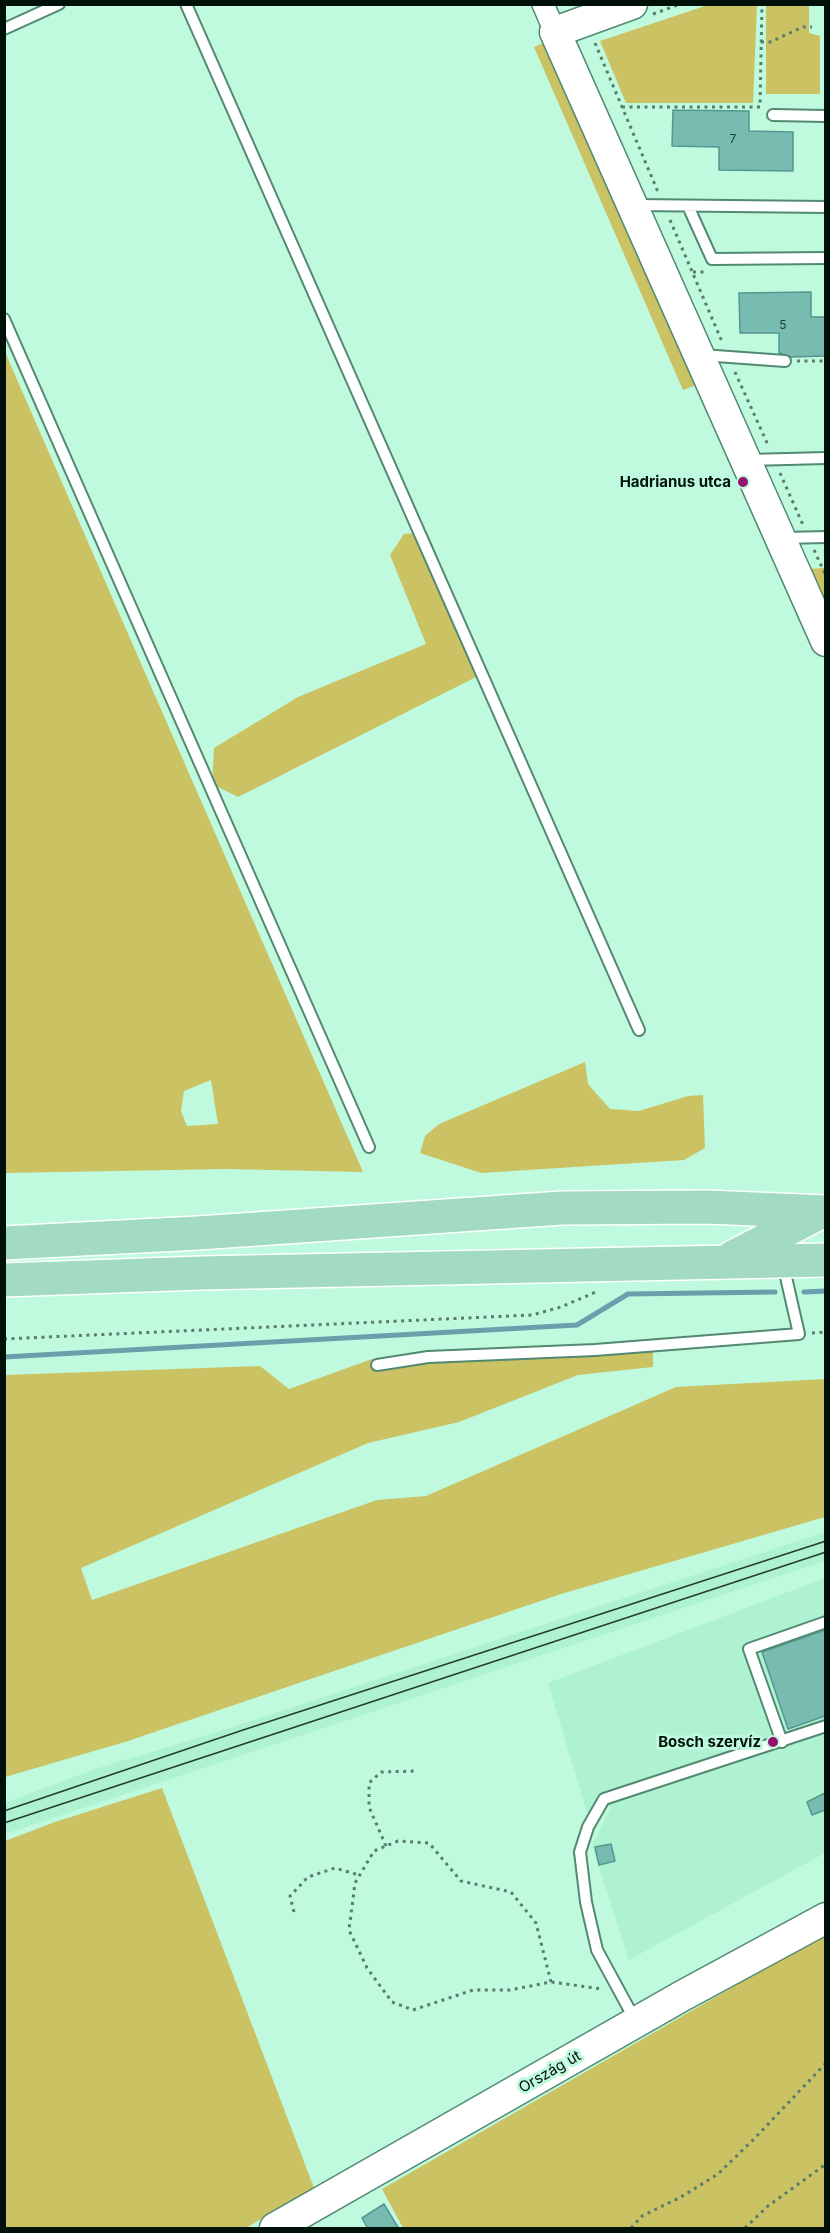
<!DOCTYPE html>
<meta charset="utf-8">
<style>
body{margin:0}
#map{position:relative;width:830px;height:2233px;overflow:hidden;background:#bffade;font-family:Inter,sans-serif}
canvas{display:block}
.frame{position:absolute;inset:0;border:6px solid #001109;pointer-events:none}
</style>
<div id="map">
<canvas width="830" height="2233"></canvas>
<div class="frame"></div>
</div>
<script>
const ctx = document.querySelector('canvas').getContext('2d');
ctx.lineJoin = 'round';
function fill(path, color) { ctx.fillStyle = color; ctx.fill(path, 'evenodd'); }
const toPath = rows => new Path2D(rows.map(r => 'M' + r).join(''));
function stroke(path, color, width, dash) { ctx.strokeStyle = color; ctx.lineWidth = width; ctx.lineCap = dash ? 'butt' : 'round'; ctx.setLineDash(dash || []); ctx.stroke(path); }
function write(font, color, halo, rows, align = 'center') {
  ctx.font = font + ' Inter,sans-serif'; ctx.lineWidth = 6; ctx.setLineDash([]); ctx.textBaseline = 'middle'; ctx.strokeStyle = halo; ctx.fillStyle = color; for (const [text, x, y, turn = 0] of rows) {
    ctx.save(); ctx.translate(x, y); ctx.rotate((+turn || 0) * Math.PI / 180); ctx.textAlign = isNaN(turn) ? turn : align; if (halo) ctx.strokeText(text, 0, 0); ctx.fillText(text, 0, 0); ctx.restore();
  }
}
const built = toPath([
 [825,1532,825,1561,5,1834,5,1803,95,1769,214,1733],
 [825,1578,825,1853,629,1960,592,1846,610,1809,604,1791,589,1819,548,1683]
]);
const green = toPath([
 [708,5,757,5,753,103,626,103,600,41],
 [766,5,809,5,809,33,820,36,820,94,766,94],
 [548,41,699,384,683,390,534,47],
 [4,352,5,352,363,1172,225,1169,5,1173],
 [211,1080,218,1124,187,1126,181,1111,184,1091],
 [427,532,486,672,238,797,212,784,214,748,298,697,426,644,390,555,404,534],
 [825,568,825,611,807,569],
 [585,1062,588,1084,610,1109,639,1111,688,1096,703,1095,705,1148,684,1160,481,1173,420,1153,425,1136,439,1124],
 [653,1348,653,1367,578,1375,459,1422,368,1443,81,1568,92,1600,377,1500,426,1496,676,1387,825,1379,825,1517,561,1594,125,1742,5,1777,4,1375,260,1366,289,1389,372,1359],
 [162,1788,314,2188,246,2228,5,2228,5,1841,55,1822],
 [825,1934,825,2228,403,2228,382,2189]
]);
const stream = toPath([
 [804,1292,826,1291],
 [4,1357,577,1325,628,1294,775,1292]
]);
const building = toPath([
 [673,110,749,111,749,131,793,132,793,171,719,170,719,147,672,146,673,110],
 [811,292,811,317,825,317,825,356,791,357,779,353,779,333,740,333,739,293,811,292],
 [825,1630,825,1716,788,1729,762,1652,825,1630],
 [825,1793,825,1810,812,1815,807,1802,825,1793],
 [611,1844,615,1861,599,1865,595,1847,611,1844],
 [384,2204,399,2229,368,2229,362,2218,384,2204]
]);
const path = toPath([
 [653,14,681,4],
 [761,42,770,42,803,27,812,27],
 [595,43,658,192],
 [622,107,760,107,762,4],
 [670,220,723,344],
 [693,272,707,272],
 [797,361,826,361],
 [735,372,768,445],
 [780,473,803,525],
 [814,550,826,576],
 [812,1333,826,1332],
 [4,1339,532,1315,561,1307,598,1291],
 [386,1846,369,1807,369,1783,381,1772,417,1771],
 [294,1912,290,1896,308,1877,335,1868,359,1875],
 [551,1982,536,1923,511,1892,461,1881,429,1843,398,1841,374,1851,355,1883,349,1930,367,1968,392,2002,413,2010,473,1990,510,1990,551,1982,602,1989],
 [631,2228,642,2216,681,2197,718,2174,754,2139,826,2063],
 [745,2228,768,2206,826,2164]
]);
const lane = toPath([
 [186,4,639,1030],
 [4,29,59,4],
 [773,115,826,116],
 [635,205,826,207],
 [688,206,712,259,826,258],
 [4,319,369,1147],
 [702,355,785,361],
 [748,460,826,458],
 [784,538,826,537],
 [377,1365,428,1357,595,1350,799,1334,783,1264],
 [782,1742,749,1649,826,1622],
 [635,2020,597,1950,586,1902,580,1852,588,1827,604,1799,826,1726]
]);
const street = toPath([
 [543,4,555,32]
]);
const secondary = toPath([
 [632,4,555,32,826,641],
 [275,2228,682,1996,826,1918]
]);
const primary = toPath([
 [4,1243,198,1233,562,1208,707,1207,826,1212],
 [733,1257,821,1212],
 [4,1280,201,1273,826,1260]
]);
const tram = toPath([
 [4,1811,243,1730,826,1541],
 [4,1823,826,1552]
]);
const markers = [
 [743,482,6,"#94146d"],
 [773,1742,6,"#94146d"]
];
const numberNames = [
 ["7",733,139],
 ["5",783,325]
];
const poiNames = [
 ["Hadrianus utca",731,482],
 ["Bosch szervíz",761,1742]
];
const streetNames = [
 ["Ország út",550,2072,-30]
];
fill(built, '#aef2d2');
fill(green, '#cac263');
stroke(stream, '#6c9eae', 5);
fill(building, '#78bbb1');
stroke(building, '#54978e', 1.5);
stroke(lane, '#528971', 14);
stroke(street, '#528971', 24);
stroke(secondary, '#528971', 33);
stroke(primary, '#fff', 36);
stroke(path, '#597d6c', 3, [3, 4.5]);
stroke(lane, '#fff', 10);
stroke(street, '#fff', 21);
stroke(secondary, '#fff', 30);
stroke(primary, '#a3dac3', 33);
stroke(tram, '#243d31', 1.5);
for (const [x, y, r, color] of markers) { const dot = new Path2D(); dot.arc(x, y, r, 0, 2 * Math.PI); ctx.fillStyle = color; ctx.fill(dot); stroke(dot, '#bffade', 2); }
write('12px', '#1e3c33', null, numberNames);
write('bold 15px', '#001109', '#bffade', poiNames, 'right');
write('15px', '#001109', '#bffade', streetNames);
</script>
